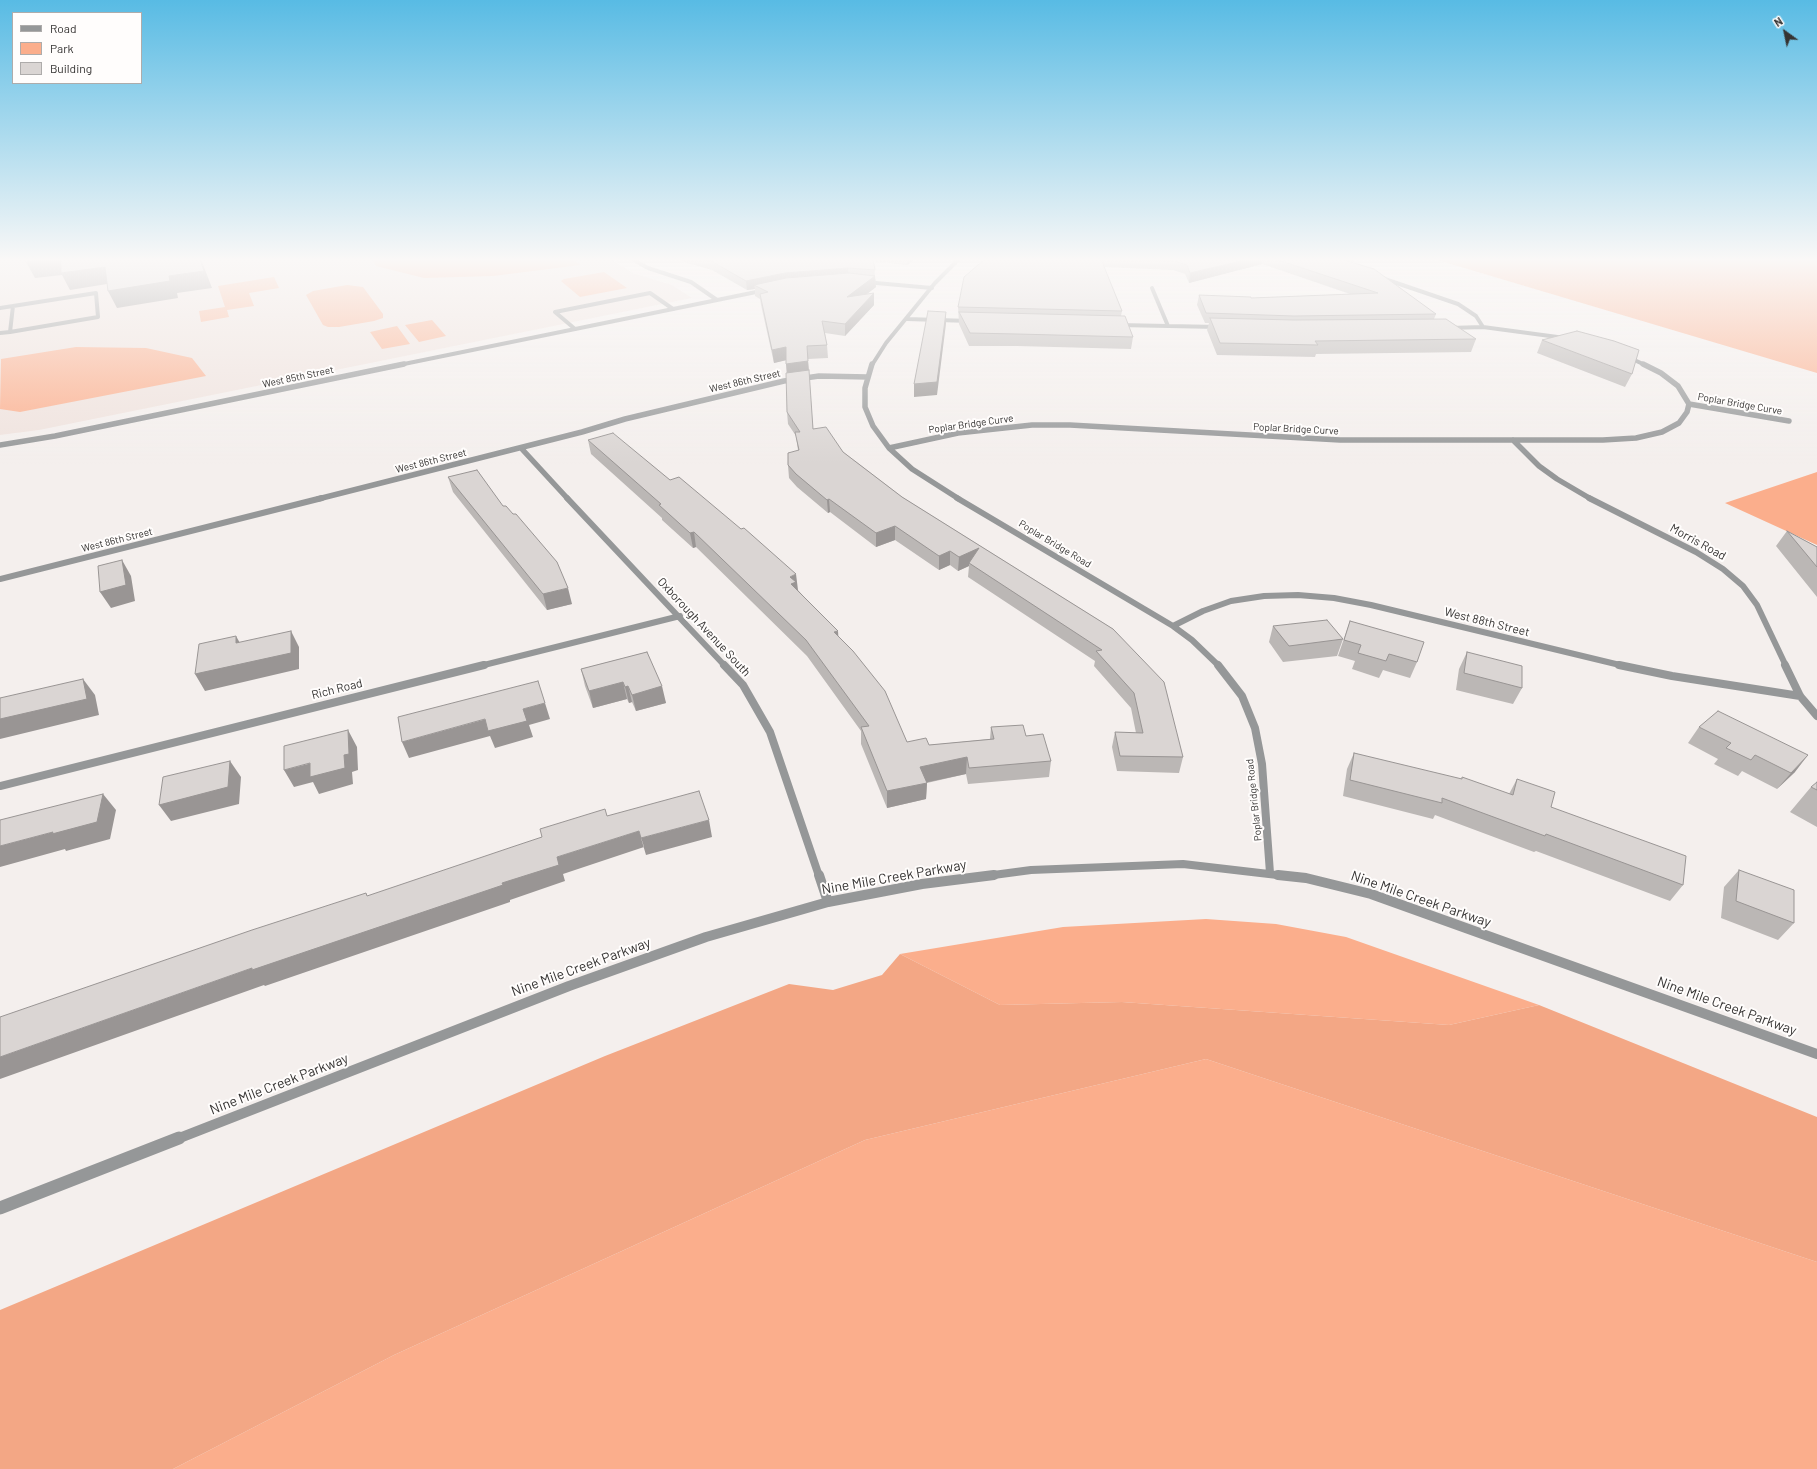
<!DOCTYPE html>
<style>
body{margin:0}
#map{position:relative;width:1817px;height:1469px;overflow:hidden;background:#f4efed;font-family:Barlow,sans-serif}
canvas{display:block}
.legend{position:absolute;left:12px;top:12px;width:130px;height:72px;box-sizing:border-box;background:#fffdfc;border:1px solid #aeacab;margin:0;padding:5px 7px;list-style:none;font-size:12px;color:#353332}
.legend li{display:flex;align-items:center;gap:8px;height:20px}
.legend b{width:20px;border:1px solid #aeacab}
.north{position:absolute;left:1765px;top:12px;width:40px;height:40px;-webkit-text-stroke:3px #fffdfc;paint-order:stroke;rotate:327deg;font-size:11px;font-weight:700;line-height:16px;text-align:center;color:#353332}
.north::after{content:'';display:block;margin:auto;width:14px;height:18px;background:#353332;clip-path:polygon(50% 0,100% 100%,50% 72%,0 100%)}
</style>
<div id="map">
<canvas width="1817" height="1469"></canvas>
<ul class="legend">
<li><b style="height:5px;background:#959798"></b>Road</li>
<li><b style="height:11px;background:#fbae8c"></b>Park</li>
<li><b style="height:11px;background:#dad5d3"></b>Building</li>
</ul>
<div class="north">N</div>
</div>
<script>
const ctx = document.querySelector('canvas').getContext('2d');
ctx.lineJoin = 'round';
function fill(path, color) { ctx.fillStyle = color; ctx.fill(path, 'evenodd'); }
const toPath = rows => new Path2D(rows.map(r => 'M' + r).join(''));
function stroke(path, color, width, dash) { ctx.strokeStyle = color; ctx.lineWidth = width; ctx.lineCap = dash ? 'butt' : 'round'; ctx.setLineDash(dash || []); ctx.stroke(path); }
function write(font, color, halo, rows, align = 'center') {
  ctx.font = font + ' Barlow,sans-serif'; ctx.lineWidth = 4; ctx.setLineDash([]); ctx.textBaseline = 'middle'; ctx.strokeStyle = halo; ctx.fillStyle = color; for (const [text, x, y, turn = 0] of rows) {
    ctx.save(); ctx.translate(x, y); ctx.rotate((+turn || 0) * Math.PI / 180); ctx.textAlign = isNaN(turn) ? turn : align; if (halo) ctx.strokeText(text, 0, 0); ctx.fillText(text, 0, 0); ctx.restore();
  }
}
const built = toPath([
 [0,259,610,259,633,273,672,285,692,298,39,430,0,435]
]);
const green = toPath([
 [372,259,573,259,580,265,493,276,424,278,376,266],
 [1434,259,1817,259,1817,373],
 [604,272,627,288,580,297,561,281,564,279],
 [274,277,279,288,249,293,254,306,227,310,229,317,201,322,199,311,225,307,218,286],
 [347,285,363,287,383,314,383,318,374,321,339,327,328,327,323,325,306,295,313,291],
 [432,320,446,336,419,342,405,325],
 [397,326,410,344,382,349,370,332],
 [76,347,146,348,192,358,206,376,20,412,0,409,1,359],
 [1817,472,1817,545,1725,503],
 [1206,919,1276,924,1346,937,1539,1005,1449,1025,1122,1002,1000,1005,900,954,1063,927],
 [1206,1059,1817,1262,1817,1469,173,1469,394,1355,865,1140]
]);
const forest = toPath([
 [900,954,1000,1005,1122,1002,1449,1025,1539,1005,1817,1117,1817,1262,1206,1059,865,1140,394,1355,173,1469,0,1469,0,1310,605,1056,789,984,833,990,882,975]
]);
const service = toPath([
 [96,293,98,317,10,332,13,306,96,293],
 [0,308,13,306],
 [575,329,555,312,650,293,673,309],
 [0,333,10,332]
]);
const minorFar5 = toPath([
 [632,259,648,268,691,282,717,300],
 [1379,277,1458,304,1476,316,1483,327],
 [865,282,932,288],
 [1152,288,1168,326],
 [907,319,970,321],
 [1119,325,1218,327],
 [1449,328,1483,327,1565,338],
 [1626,356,1645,365],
 [399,365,766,290],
 [872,365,886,343,935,283,959,259]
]);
const minorFar4 = toPath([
 [872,364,865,388,865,407,873,426,889,448,912,469,959,499],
 [1689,404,1789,421],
 [1513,440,1539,466,1557,479,1591,499],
 [0,445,55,436,404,364],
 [521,448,568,499],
 [889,448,958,433,1032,425,1070,425,1340,440,1603,440,1636,438,1662,432,1679,423,1687,412,1689,404,1678,386,1661,373,1643,364],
 [318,499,582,432,625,419,784,381,819,376,868,377]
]);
const minorFar3 = toPath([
 [567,498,725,666],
 [957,498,1173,626,1192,640,1219,666],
 [1589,498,1696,552,1723,569,1743,586,1757,605,1786,666],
 [0,579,322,498],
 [1173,626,1203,611,1231,601,1264,596,1298,595,1334,598,1371,605,1624,666],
 [480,666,680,616]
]);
const minorFar2 = toPath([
 [724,665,743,685,770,732,819,876],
 [1218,665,1242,696,1255,728,1262,764,1270,873],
 [1619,665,1672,676,1800,696],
 [1785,665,1800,696,1817,716],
 [0,786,484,665],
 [986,876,1031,870,1183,864,1286,876]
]);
const minorFar1 = toPath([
 [819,875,828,902],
 [1278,875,1306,878,1371,894,1817,1054],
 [177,1139,569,986,706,937,828,902,922,884,994,875]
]);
const minor = toPath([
 [0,1208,179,1138]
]);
const wall = toPath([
 [679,259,915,259,907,265,874,261,875,276,876,287,866,294,874,293,874,305,845,336,825,333,827,345,828,358,808,359,813,429,902,497,1113,629,1183,757,1179,773,1117,771,1112,747,1115,732,1136,733,1131,708,1094,666,1095,661,968,577,969,566,958,571,950,565,939,570,895,540,876,547,830,512,828,513,797,487,789,478,788,465,798,450,796,436,788,424,787,412,787,373,786,360,774,363,761,305,760,299,755,296,755,289,747,290,712,270,684,262],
 [985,259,1354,259,1353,263,1436,314,1434,319,1476,339,1471,352,1316,354,1315,357,1217,355,1207,330,1209,323,1205,323,1197,305,1199,295,1251,298,1350,294,1262,264,1189,283,1185,274,1173,270,1104,267,1122,311,1121,316,1133,337,1131,349,1016,346,969,346,959,324,958,307],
 [1542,340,1632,374,1625,387,1537,353],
 [588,440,798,590,839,637,907,742,929,745,990,739,991,727,1026,736,1051,761,1049,777,968,784,966,774,927,783,926,799,887,808,861,744,861,731,807,656,696,547,693,548,662,520,662,518,591,454],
 [448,477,572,604,547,610,453,492],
 [1787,531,1817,547,1817,597,1776,546],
 [1350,621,1417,662,1410,678,1383,670,1379,678,1352,669,1355,661,1338,656],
 [1273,626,1343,639,1337,656,1283,662,1269,642],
 [647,652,666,703,636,711,632,702,629,703,627,699,593,708,585,686,581,669],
 [1467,652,1522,688,1513,704,1456,690,1459,669],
 [1699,727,1795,772,1777,789,1742,771,1738,776,1714,764,1718,759,1688,743],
 [1354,753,1509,794,1517,779,1551,807,1683,885,1670,901,1536,851,1534,852,1435,815,1433,819,1343,796,1347,769],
 [1817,782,1817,827,1790,812,1811,787],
 [1739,870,1794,923,1778,940,1721,918,1724,887]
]);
const shadedWall = toPath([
 [49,259,62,259,105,267,113,283,70,290,62,275,35,278,26,262],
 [200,259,201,259,212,288,177,293,178,298,117,308,108,291],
 [906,259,915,259,907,265],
 [1249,259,1263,259,1262,264,1189,283,1190,273],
 [848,268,849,278,754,285,755,289,747,290,746,281,785,273],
 [875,276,876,287,848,309,847,297],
 [874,293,874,305,845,336,845,324],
 [946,312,946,324,937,395,914,397,914,384],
 [786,347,787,360,774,363,772,350],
 [808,361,809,373,787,376,786,364],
 [829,499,830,512,828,513,827,500],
 [895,526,895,540,876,547,876,533],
 [694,532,696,547,693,548,690,533],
 [979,548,969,563,969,566,958,571,959,557],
 [950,551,950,565,939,570,939,556],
 [122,560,131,576,135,601,111,608,100,592],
 [796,574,798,590,792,592,790,577],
 [568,588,572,604,547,610,543,594],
 [291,631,299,647,299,669,205,691,195,674],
 [838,631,839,647,834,632],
 [236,636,245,652,236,643],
 [83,679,95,695,99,715,0,739,0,719],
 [623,682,627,699,593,708,589,691],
 [628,686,632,702,629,703,625,687],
 [662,686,666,703,636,711,632,695],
 [545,703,550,719,529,725,533,737,495,748,490,736,409,758,402,742],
 [348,730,357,747,358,770,352,772,353,784,319,794,313,782,294,787,284,770,344,755],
 [1808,755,1795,772,1777,789,1791,773],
 [967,757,966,774,919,784,920,767],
 [230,761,241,777,239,804,171,821,159,805],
 [927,783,926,799,887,808,887,791],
 [103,794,116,810,110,839,66,851,65,849,0,867,0,846,53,832],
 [709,820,712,837,646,855,641,838],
 [639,831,644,847,563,874,565,881,510,900,510,902,265,986,264,985,0,1079,0,1057,252,968,502,883,557,857]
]);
const building = toPath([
 [26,259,49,259,26,262,26,259],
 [61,259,200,259,204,271,169,276,170,281,108,291,105,267,61,273,61,259],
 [704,259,873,259,875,270,848,268,785,273,746,281,711,261,704,259],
 [985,259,1101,259,1122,311,958,307,964,277,985,259],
 [1127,259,1249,259,1190,273,1187,265,1174,261,1127,259],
 [1275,259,1341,259,1374,269,1436,314,1294,316,1206,313,1199,295,1251,297,1251,298,1378,293,1275,259],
 [849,273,875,276,847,297,874,293,845,324,822,321,827,345,807,346,808,361,786,364,786,347,772,350,760,294,768,292,754,285,786,278,849,273],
 [928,311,946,312,937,382,914,384,928,311],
 [959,312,1125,316,1133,337,1017,334,970,333,959,312],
 [1210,318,1294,320,1446,319,1476,339,1315,341,1318,345,1220,343,1210,318],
 [1577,331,1614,341,1639,350,1632,374,1542,340,1577,331],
 [809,370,813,429,826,427,843,452,902,497,1113,629,1164,682,1183,757,1120,756,1115,732,1143,733,1134,693,1096,651,1102,650,969,563,979,548,959,557,950,551,939,556,895,526,876,533,829,499,827,500,796,474,788,465,788,453,799,450,795,432,800,432,787,412,786,373,809,370],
 [613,433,670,480,679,477,741,529,744,528,796,574,790,577,796,582,791,584,838,631,834,632,853,651,885,691,907,742,926,738,929,745,994,739,991,727,1023,725,1026,736,1043,734,1051,761,969,768,967,757,920,767,927,783,887,791,861,727,869,726,806,640,694,532,690,533,659,505,661,504,588,440,613,433],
 [477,470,503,506,506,506,513,514,516,514,557,562,568,588,543,594,448,477,477,470],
 [1787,531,1817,547,1817,567,1787,531],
 [122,560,126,585,100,592,98,566,122,560],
 [1327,620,1343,639,1289,646,1273,626,1327,620],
 [1350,621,1424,642,1417,662,1389,654,1386,661,1358,653,1361,645,1344,640,1350,621],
 [291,631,291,653,195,674,199,644,236,636,236,643,291,631],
 [647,652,662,686,632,695,628,686,625,687,623,682,589,691,581,669,647,652],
 [1467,652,1522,666,1522,688,1464,673,1467,652],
 [83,679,87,699,0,719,0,698,83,679],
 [538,681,545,703,523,709,527,721,488,731,485,719,402,742,398,717,538,681],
 [1718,711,1808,755,1791,773,1755,755,1751,760,1726,748,1731,743,1699,727,1718,711],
 [348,730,349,754,344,755,345,768,310,777,310,763,284,770,284,746,348,730],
 [1354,753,1462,779,1462,777,1513,795,1517,779,1555,792,1551,807,1686,856,1683,885,1546,834,1545,836,1442,798,1442,803,1350,780,1354,753],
 [230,761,228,787,159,805,163,777,230,761],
 [1817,782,1817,790,1811,787,1817,782],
 [699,791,709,820,641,838,639,831,557,857,559,865,502,883,503,885,252,970,252,968,0,1057,0,1017,252,930,366,893,367,896,512,847,542,837,540,829,605,809,607,816,699,791],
 [103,794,97,822,52,834,53,832,0,846,0,820,103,794],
 [1739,870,1794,890,1794,923,1736,901,1739,870]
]);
const farStreetnames = [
 ["West 85th Street",298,377,-12],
 ["West 86th Street",745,381,-13],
 ["Poplar Bridge Curve",1740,404,10],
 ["Poplar Bridge Curve",971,424,-8],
 ["Poplar Bridge Curve",1296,429,3],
 ["West 86th Street",431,461,-14],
 ["West 86th Street",117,540,-14],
 ["Poplar Bridge Road",1055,544,31],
 ["Poplar Bridge Road",1254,800,-96]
];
const streetNames = [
 ["Morris Road",1698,542,29],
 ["West 88th Street",1487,622,14],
 ["Oxborough Avenue South",704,627,47],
 ["Rich Road",337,689,-14]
];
const nearStreetnames = [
 ["Nine Mile Creek Parkway",894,877,-10],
 ["Nine Mile Creek Parkway",1421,899,19],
 ["Nine Mile Creek Parkway",581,967,-20],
 ["Nine Mile Creek Parkway",1727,1006,20],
 ["Nine Mile Creek Parkway",279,1084,-21]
];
fill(built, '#efe2dd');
fill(green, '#fbae8c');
fill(forest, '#f3a785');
stroke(service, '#959798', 4);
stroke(minorFar5, '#959798', 4);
stroke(minorFar4, '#959798', 5.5);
stroke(minorFar3, '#959798', 6);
stroke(minorFar2, '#959798', 8);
stroke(minorFar1, '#959798', 10);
stroke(minor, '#959798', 13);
fill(wall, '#bbb7b5');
fill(shadedWall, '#999594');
fill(building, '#dad5d3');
stroke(building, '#999594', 1);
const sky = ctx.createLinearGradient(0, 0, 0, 464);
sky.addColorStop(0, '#58bbe4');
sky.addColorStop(0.56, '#faf8f7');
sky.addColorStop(1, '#faf8f700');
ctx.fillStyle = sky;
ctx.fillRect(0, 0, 1817, 464);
write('10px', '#353332', '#fffdfc', farStreetnames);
write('12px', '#353332', '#fffdfc', streetNames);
write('14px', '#353332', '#fffdfc', nearStreetnames);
</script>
